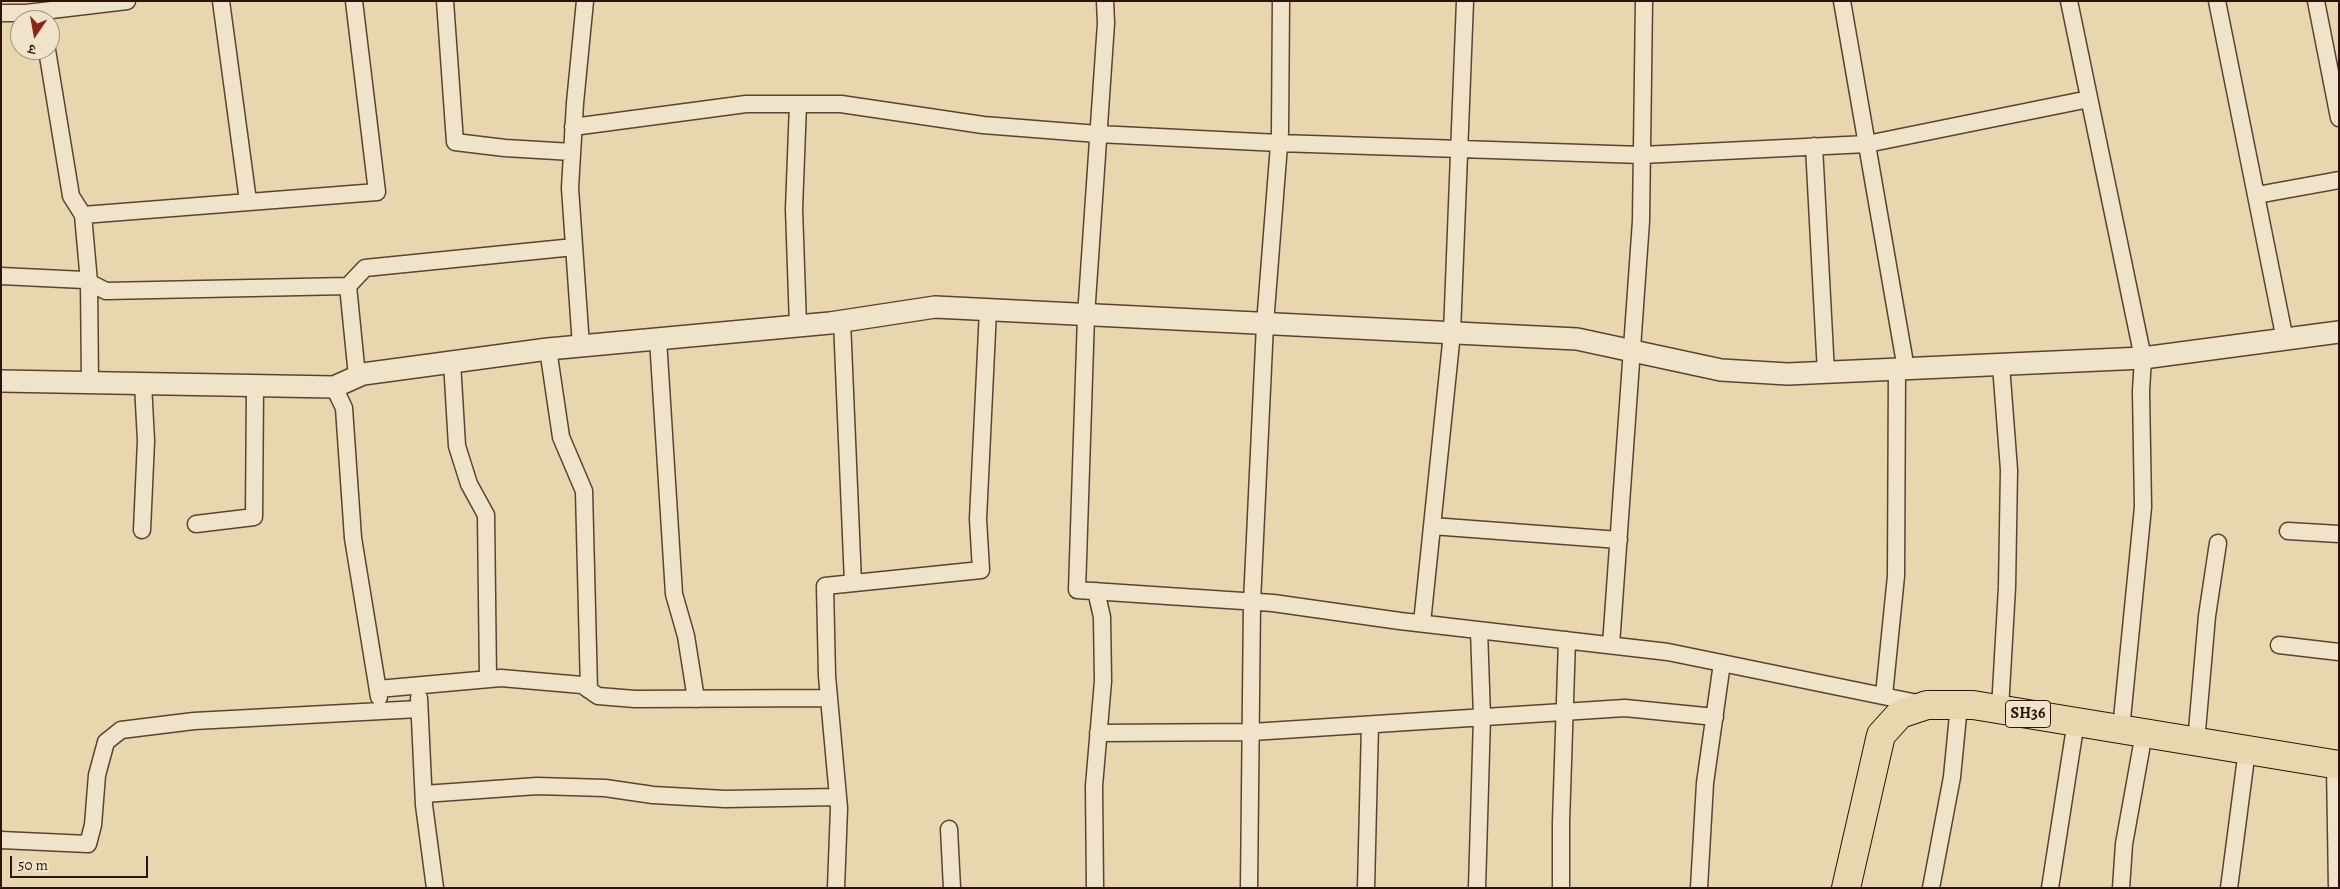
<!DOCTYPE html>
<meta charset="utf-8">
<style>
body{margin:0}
#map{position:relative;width:2340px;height:889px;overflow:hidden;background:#e7d6ae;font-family:Alegreya,"Noto Serif Devanagari",serif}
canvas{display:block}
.frame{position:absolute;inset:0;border:2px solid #2e1207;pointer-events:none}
.north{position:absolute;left:10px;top:10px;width:50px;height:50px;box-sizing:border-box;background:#efe4ca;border:1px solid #a2907c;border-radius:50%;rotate:192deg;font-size:14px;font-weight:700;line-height:20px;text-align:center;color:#2e1207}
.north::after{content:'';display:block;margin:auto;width:18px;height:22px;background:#8f2418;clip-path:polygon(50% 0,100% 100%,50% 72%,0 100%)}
.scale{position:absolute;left:10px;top:856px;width:138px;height:22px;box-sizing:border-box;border:2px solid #2e1207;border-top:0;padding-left:6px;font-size:15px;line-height:18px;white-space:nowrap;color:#2e1207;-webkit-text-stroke:4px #efe4ca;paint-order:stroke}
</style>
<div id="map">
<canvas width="2340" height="889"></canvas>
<div class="frame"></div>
<div class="north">उ</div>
<div class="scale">50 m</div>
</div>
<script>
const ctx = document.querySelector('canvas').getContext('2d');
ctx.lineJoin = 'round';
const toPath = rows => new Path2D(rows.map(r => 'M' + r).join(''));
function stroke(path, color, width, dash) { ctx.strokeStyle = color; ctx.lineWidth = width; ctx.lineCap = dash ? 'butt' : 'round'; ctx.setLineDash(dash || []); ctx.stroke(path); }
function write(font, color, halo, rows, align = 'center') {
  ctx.font = font + ' Alegreya,serif'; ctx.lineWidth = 4; ctx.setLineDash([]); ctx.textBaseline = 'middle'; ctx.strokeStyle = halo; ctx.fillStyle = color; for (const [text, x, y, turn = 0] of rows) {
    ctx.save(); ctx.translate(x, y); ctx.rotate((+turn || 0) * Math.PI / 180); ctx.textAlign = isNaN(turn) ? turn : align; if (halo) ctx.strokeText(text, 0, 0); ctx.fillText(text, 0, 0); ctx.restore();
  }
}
const minor = toPath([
 [221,1,248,201],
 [445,1,455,142,505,148,572,152],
 [1105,1,1106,23,1086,316,1077,590,1273,603,1400,621,1668,652,1922,704],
 [1842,1,1906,369],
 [2069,1,2143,358,2141,391,2143,507,2121,729],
 [2217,1,2285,340],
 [2316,1,2339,118],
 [1,13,26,13,127,1],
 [47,50,71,196,83,215,89,282,90,383],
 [573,127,746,104,841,104,983,125,1098,134,1279,143,1642,155,1867,144,2089,99],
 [1814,146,1826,373],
 [2257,195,2339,180],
 [83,215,377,192,354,1],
 [1,276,84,280,106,291,348,286,357,376],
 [348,286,365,268,574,247],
 [842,321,853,583],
 [798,326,794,209,798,104],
 [658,339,674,594,686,636,696,699],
 [581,346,570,188,575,103,585,1],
 [548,349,561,437,584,491,589,690],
 [452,362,457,446,469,484,486,515,488,679],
 [334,387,344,408,353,538,379,697],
 [196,524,254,517,255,386],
 [1432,526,1619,540],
 [142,530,146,441,143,384],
 [2288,531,2339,534],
 [1422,623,1452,333,1465,1],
 [1611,645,1641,221,1644,1],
 [2279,645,2339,652],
 [378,689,501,678,582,685,598,696,635,699,829,698],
 [1884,695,1896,576,1897,369],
 [419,698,424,805,435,888],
 [2000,709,2007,587,2009,470,2001,365],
 [1098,733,1252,732,1625,708,1715,717],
 [2196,742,2207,616,2218,543],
 [2335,765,2337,888],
 [424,794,537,786,605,788,653,795,725,799,838,797],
 [949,829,952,888],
 [1,840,88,844,93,825,97,775,106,742,121,730,194,721,419,709],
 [836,888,839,808,827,676,825,586,981,570,978,519,988,310],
 [1095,888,1094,786,1103,681,1102,617,1096,591],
 [1249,888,1252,602,1265,324,1280,132,1281,1],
 [1366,888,1370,725],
 [1477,888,1482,717,1479,630],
 [1561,888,1561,822,1567,640],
 [1699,888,1705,783,1722,663],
 [1931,888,1952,777,1959,705],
 [2050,888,2076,721],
 [2121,888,2124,844,2144,733],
 [2229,888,2247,750]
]);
const tertiary = toPath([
 [1,381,334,387,363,374,452,362,548,349,830,323,935,307,1577,339,1721,370,1788,374,2143,358,2339,332]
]);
const trunk = toPath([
 [1846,888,1881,735,1900,714,1927,705,1973,705,2339,765]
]);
const shields = [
 [2028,714,45]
];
const shieldNames = [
 ["SH36",2028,714]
];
stroke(minor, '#5c4331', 19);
stroke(tertiary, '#5c4331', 24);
stroke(trunk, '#2e1207', 30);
stroke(minor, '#efe4ca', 16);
stroke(tertiary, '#efe4ca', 21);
stroke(trunk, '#e7d6ae', 28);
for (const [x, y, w] of shields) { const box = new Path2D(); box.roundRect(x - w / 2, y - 13.5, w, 27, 4); ctx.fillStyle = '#efe4ca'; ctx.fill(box); stroke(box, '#2e1207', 1); }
write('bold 16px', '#2e1207', null, shieldNames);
</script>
